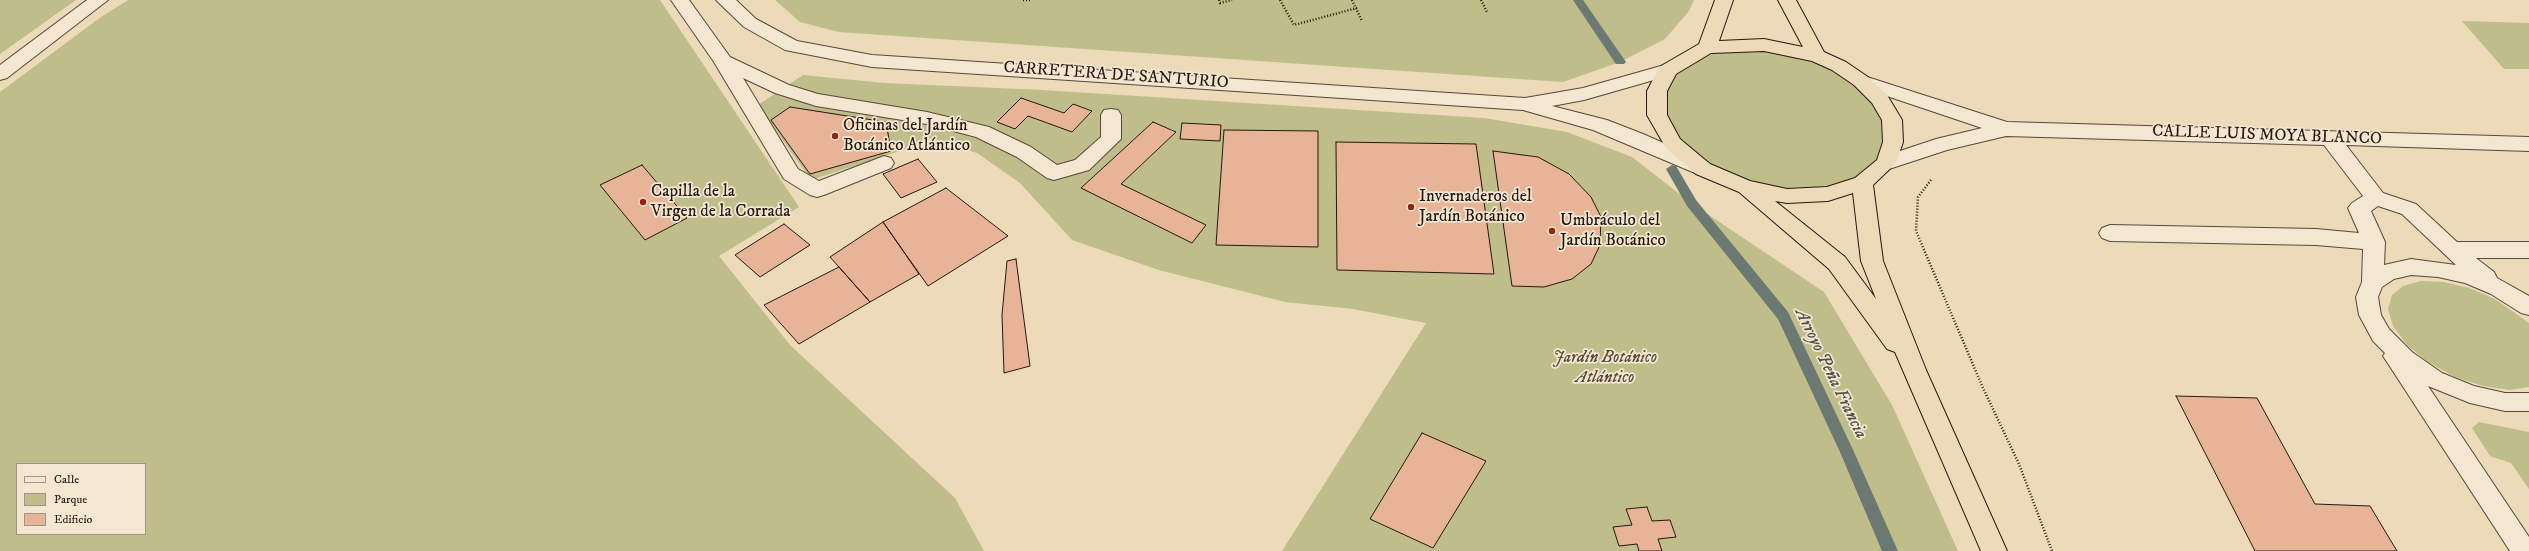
<!DOCTYPE html>
<meta charset="utf-8">
<style>
body{margin:0}
#map{position:relative;width:2529px;height:551px;overflow:hidden;background:#ecdab8;font-family:"IM FELL DW Pica",serif}
canvas{display:block}
.legend{position:absolute;left:16px;top:463px;width:130px;height:72px;box-sizing:border-box;background:#f3e7d1;border:1px solid #a19484;margin:0;padding:5px 7px;list-style:none;font-size:12px;color:#261811}
.legend li{display:flex;align-items:center;gap:8px;height:20px}
.legend b{width:20px;border:1px solid #a19484}
</style>
<div id="map">
<canvas width="2529" height="551"></canvas>
<ul class="legend">
<li><b style="height:5px;background:#f3e7d1"></b>Calle</li>
<li><b style="height:11px;background:#bfbd8a"></b>Parque</li>
<li><b style="height:11px;background:#e8b497"></b>Edificio</li>
</ul>
</div>
<script>
const ctx = document.querySelector('canvas').getContext('2d');
ctx.lineJoin = 'round';
function fill(path, color) { ctx.fillStyle = color; ctx.fill(path, 'evenodd'); }
const toPath = rows => new Path2D(rows.map(r => 'M' + r).join(''));
function stroke(path, color, width, dash) { ctx.strokeStyle = color; ctx.lineWidth = width; ctx.lineCap = dash ? 'butt' : 'round'; ctx.setLineDash(dash || []); ctx.stroke(path); }
function write(font, color, halo, rows, align = 'center') {
  ctx.font = font + ' "IM FELL DW Pica",serif'; ctx.lineWidth = 3.5; ctx.setLineDash([]); ctx.textBaseline = 'middle'; ctx.strokeStyle = halo; ctx.fillStyle = color; for (const [text, x, y, turn = 0] of rows) {
    ctx.save(); ctx.translate(x, y); ctx.rotate((+turn || 0) * Math.PI / 180); ctx.textAlign = isNaN(turn) ? turn : align; if (halo) ctx.strokeText(text, 0, 0); ctx.fillText(text, 0, 0); ctx.restore();
  }
}
const green = toPath([
 [0,0,76,0,0,54],
 [128,0,660,0,799,207,719,256,790,345,955,498,984,551,0,551,0,92,101,17],
 [17,464,145,464,145,534,17,534],
 [775,0,1694,0,1689,11,1665,39,1620,62,1563,82,839,32,800,22],
 [2462,21,2529,23,2529,69,2504,69],
 [1764,45,1817,56,1880,99,1893,142,1862,183,1787,196,1703,169,1657,115,1668,70,1692,55],
 [803,75,884,83,1042,90,1484,118,1567,132,1632,157,1691,203,1824,292,1892,405,1958,551,1282,551,1426,323,1353,309,1285,302,1159,270,1072,240,1020,183,977,153,929,138,912,147,811,180,758,105],
 [2421,281,2444,282,2469,288,2495,299,2529,323,2529,387,2510,390,2483,386,2455,377,2428,362,2407,345,2393,326,2388,309,2392,295,2403,286],
 [2479,422,2529,432,2529,489,2511,463,2490,456,2472,428]
]);
const stream = toPath([
 [1573,0,1583,0,1626,62,1624,64,1616,64,1573,0],
 [1672,165,1676,166,1696,200,1788,312,1854,452,1898,551,1882,551,1840,452,1778,319,1687,206,1666,169,1672,165]
]);
const building = toPath([
 [1021,98,1064,113,1073,104,1092,111,1072,132,1028,116,1015,129,997,122,1021,98],
 [790,107,886,122,891,151,810,174,771,120,790,107],
 [1153,122,1176,132,1121,184,1206,225,1192,243,1081,188,1153,122],
 [1182,123,1221,125,1220,141,1180,139,1182,123],
 [1224,130,1318,131,1318,247,1216,245,1224,130],
 [1336,142,1476,144,1494,274,1337,270,1336,142],
 [1493,151,1538,157,1569,174,1591,197,1601,217,1600,245,1591,264,1572,279,1544,287,1512,286,1493,151],
 [918,159,937,182,901,198,883,174,918,159],
 [642,165,687,218,645,240,600,185,642,165],
 [946,188,1008,236,928,286,883,222,946,188],
 [883,222,919,274,870,302,830,257,883,222],
 [784,224,810,245,760,277,735,255,784,224],
 [1016,259,1030,366,1004,373,1002,315,1007,261,1016,259],
 [839,267,870,302,799,344,764,305,839,267],
 [2176,396,2257,398,2315,504,2370,506,2397,551,2255,551,2176,396],
 [1422,433,1486,461,1433,548,1370,519,1422,433],
 [1647,507,1652,521,1670,520,1676,537,1658,539,1662,551,1639,551,1637,544,1619,546,1613,527,1632,525,1626,509,1647,507]
]);
const path = toPath([
 [1023,0,1031,0],
 [1219,0,1220,3,1232,0],
 [1280,0,1294,25,1357,8],
 [1352,0,1362,21],
 [1481,0,1487,12],
 [1931,180,1918,197,1916,231,1983,388,2019,464,2052,551]
]);
const minor = toPath([
 [87,0,108,0,7,78,0,80,0,65,87,0],
 [671,0,689,0,730,57,789,85,818,94,927,112,989,127,1031,147,1057,165,1075,160,1101,137,1101,115,1104,110,1111,109,1118,110,1121,115,1121,139,1089,170,1054,180,1047,178,1017,157,976,137,927,124,816,106,775,93,743,78,798,169,819,181,884,156,891,158,894,163,891,168,824,195,817,197,810,195,784,179,714,62,671,0],
 [716,0,736,0,756,19,797,41,872,55,1525,98,1583,88,1668,64,1675,66,1678,70,1675,74,1584,100,1552,106,1607,120,1643,134,1709,163,1712,168,1709,173,1702,175,1695,173,1593,130,1523,110,872,67,785,50,744,27,716,0],
 [1861,75,2007,122,2529,137,2529,151,2346,145,2383,193,2416,204,2457,242,2529,242,2529,258,2476,258,2494,272,2497,278,2529,296,2529,315,2521,313,2491,294,2465,283,2438,277,2411,275,2394,279,2382,287,2378,297,2381,315,2389,329,2412,352,2442,373,2474,386,2505,393,2529,393,2529,411,2505,411,2470,403,2428,386,2529,537,2529,551,2510,551,2387,362,2383,356,2385,353,2373,341,2359,315,2356,297,2362,282,2363,249,2316,245,2110,241,2102,238,2099,233,2102,228,2110,225,2316,229,2359,233,2348,208,2352,203,2363,196,2324,145,2006,136,1947,150,1886,170,1879,168,1876,163,1879,158,1936,139,1982,128,1854,85,1851,81,1854,77,1861,75],
 [2378,206,2402,214,2456,265,2411,259,2384,265,2385,242,2371,211,2378,206]
]);
const highway = toPath([
 [1715,0,1733,0,1719,41,1764,39,1803,47,1778,0,1796,0,1824,52,1846,62,1868,77,1887,95,1902,120,1903,142,1896,163,1873,185,1883,261,1926,370,2007,551,1981,551,1895,352,1887,349,1829,269,1739,192,1696,174,1666,148,1647,115,1647,91,1658,70,1661,66,1699,44,1715,0],
 [1764,51,1812,61,1832,70,1854,85,1872,103,1882,120,1883,142,1877,160,1855,178,1827,187,1787,189,1750,181,1710,164,1680,139,1667,115,1667,91,1676,74,1711,53,1764,51],
 [1853,193,1861,261,1876,299,1845,257,1775,201,1787,203,1828,201,1853,193]
]);
const markers = [
 [835,136,4,"#8f2418"],
 [643,202,4,"#8f2418"],
 [1411,207,4,"#8f2418"],
 [1552,231,4,"#8f2418"]
];
const streetNames = [
 ["CARRETERA DE SANTURIO",1116,76,4],
 ["CALLE LUIS MOYA BLANCO",2267,136,2]
];
const poiNames = [
 ["Oficinas del Jardín",843,126],
 ["Botánico Atlántico",843,146],
 ["Capilla de la",651,192],
 ["Virgen de la Corrada",651,212],
 ["Invernaderos del",1419,197],
 ["Jardín Botánico",1419,217],
 ["Umbráculo del",1560,221],
 ["Jardín Botánico",1560,241]
];
const parkNames = [
 ["Jardín Botánico",1605,358],
 ["Atlántico",1605,378]
];
const waterNames = [
 ["Arroyo Peña Francia",1830,374,64]
];
fill(green, '#bfbd8a');
fill(stream, '#6b7972');
fill(building, '#e8b497');
stroke(building, '#261811', 1);
stroke(minor, '#58483b', 2);
stroke(highway, '#261811', 2);
stroke(path, '#261811', 2.5, [1, 2]);
fill(minor, '#f3e7d1');
fill(highway, '#ecdab8');
for (const [x, y, r, color] of markers) { const dot = new Path2D(); dot.arc(x, y, r, 0, 2 * Math.PI); ctx.fillStyle = color; ctx.fill(dot); stroke(dot, '#f3e7d1', 1.5); }
write('17px', '#261811', '#f3e7d1', streetNames);
write('17px', '#261811', '#f3e7d1', poiNames, 'left');
write('italic 17px', '#544a35', '#f3e7d1', parkNames);
write('italic 18px', '#4e5149', '#f3e7d1', waterNames);
</script>
